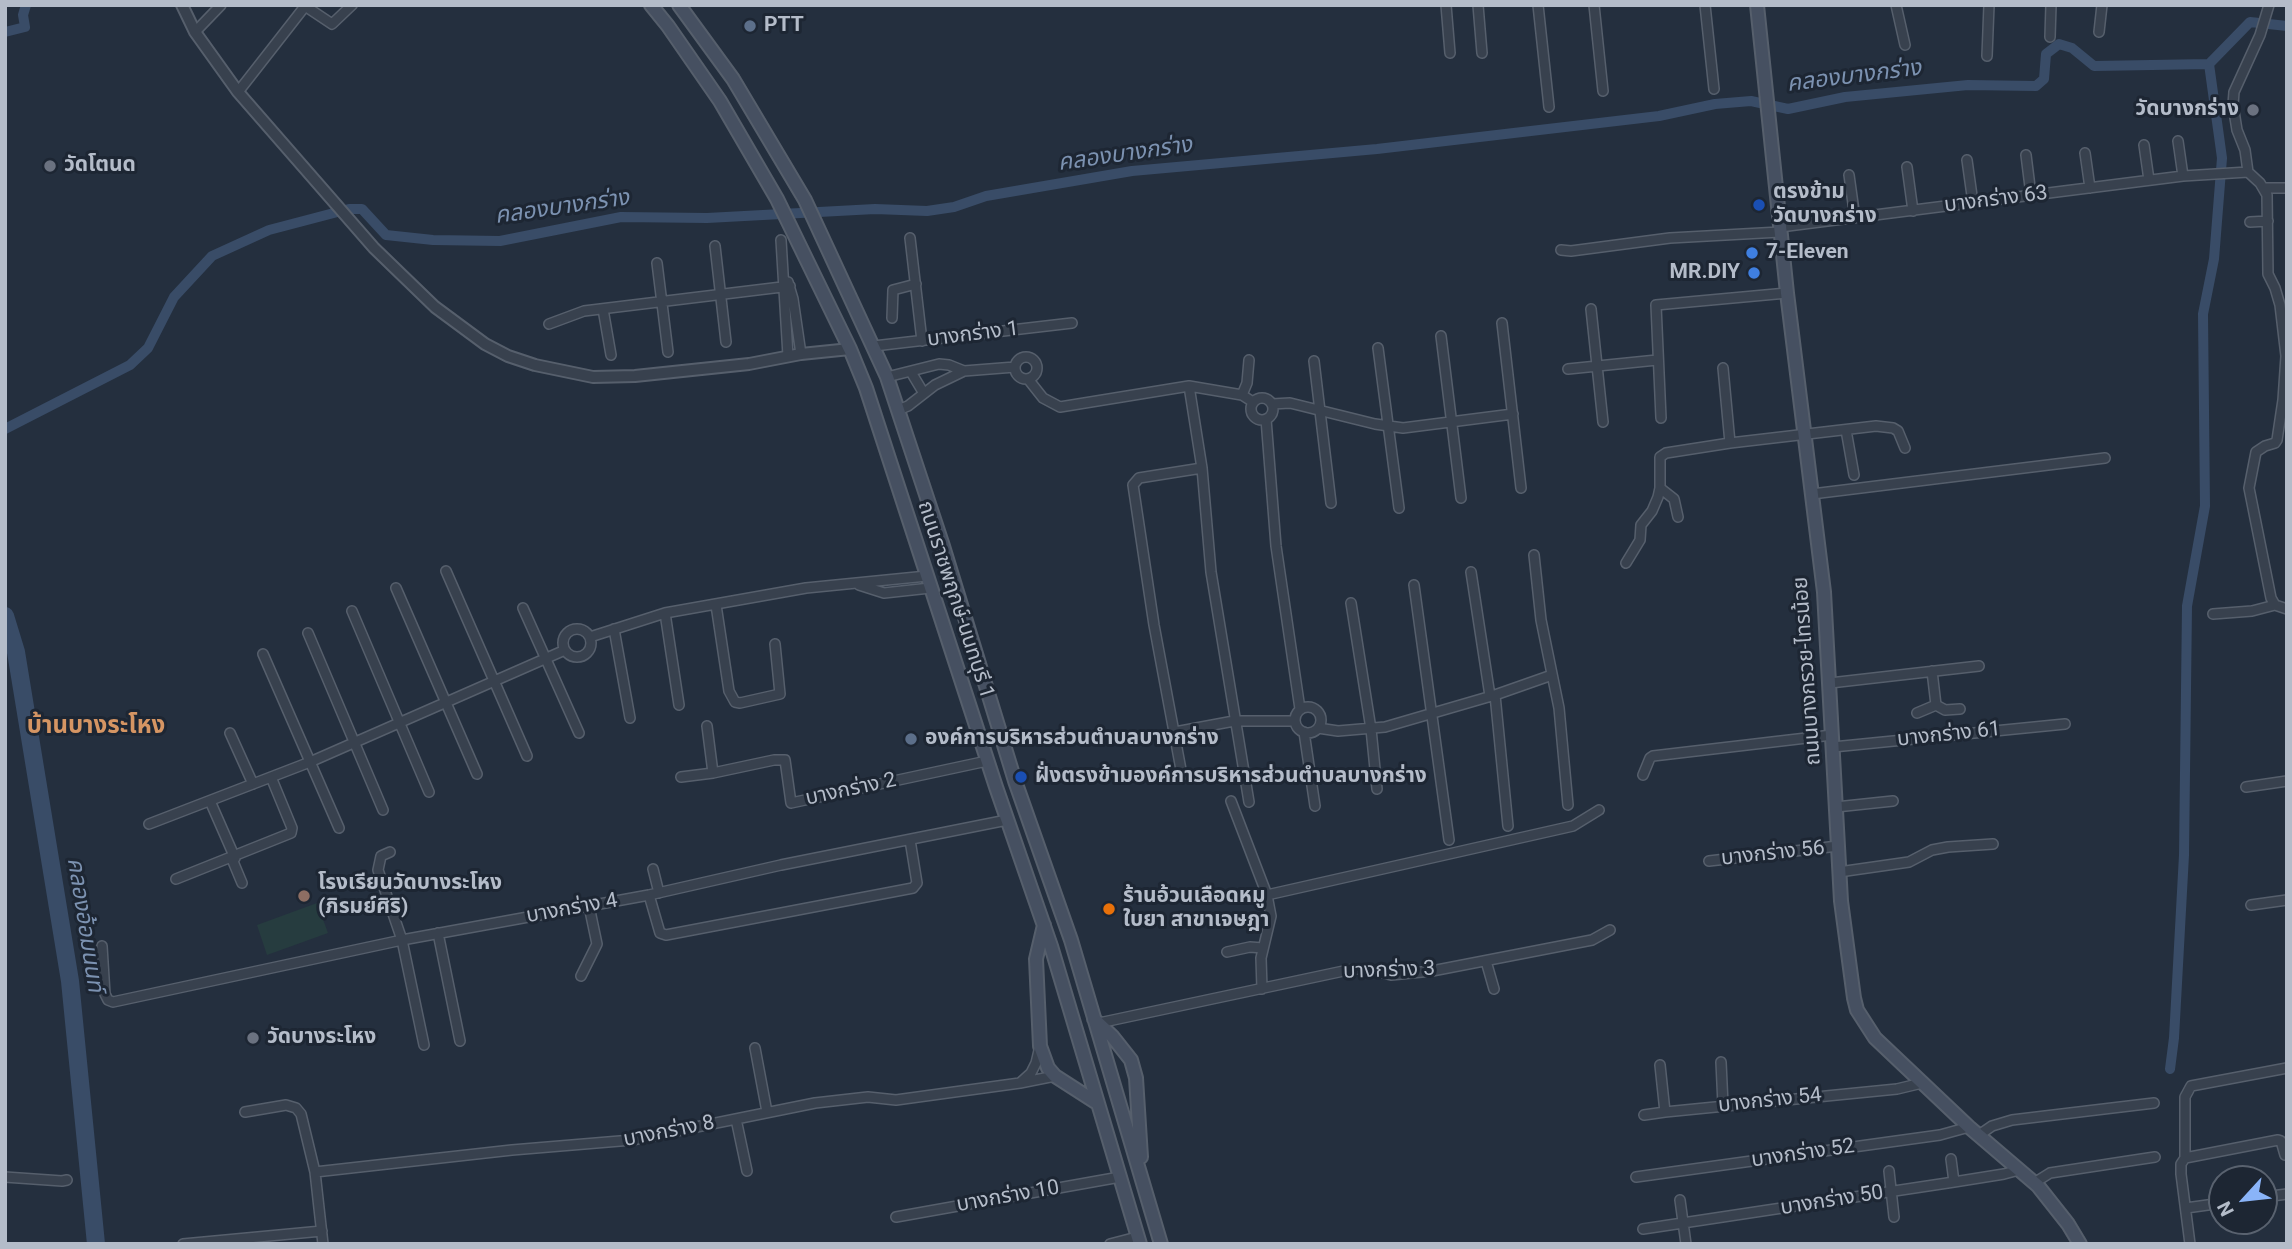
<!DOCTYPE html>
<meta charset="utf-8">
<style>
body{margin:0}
#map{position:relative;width:2292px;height:1249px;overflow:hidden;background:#242f3e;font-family:Roboto,sans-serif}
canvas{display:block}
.frame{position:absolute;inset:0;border:7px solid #b4bcc9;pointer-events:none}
.north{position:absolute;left:2208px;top:1165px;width:70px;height:70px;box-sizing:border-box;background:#1d2633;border:2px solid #59626f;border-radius:50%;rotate:243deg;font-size:19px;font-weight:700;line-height:28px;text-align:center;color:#b4bcc9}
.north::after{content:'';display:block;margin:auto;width:24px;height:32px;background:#8ab4f8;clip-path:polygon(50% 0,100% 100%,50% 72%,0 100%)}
</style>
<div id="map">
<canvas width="2292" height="1249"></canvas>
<div class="frame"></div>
<div class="north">N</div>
</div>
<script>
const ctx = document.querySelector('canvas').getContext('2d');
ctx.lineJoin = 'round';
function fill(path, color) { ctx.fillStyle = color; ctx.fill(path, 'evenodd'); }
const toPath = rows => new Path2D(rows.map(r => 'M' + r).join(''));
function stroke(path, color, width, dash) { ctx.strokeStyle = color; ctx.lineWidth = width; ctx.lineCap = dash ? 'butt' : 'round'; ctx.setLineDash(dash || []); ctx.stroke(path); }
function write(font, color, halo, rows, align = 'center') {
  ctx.font = font + ' Roboto,"Noto Sans Thai",sans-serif'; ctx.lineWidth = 6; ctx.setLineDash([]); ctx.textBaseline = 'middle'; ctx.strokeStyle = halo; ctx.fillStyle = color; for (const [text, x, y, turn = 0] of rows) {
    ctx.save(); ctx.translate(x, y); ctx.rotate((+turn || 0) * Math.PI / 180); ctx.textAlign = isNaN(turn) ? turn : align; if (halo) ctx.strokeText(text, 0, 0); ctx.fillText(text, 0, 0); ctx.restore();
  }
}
const green = toPath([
 [317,903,328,933,267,955,257,925]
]);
const canal = toPath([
 [5,32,25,27,23,15,26,5],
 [5,429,130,365,148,348,174,297,212,256,269,230,349,209,362,209,386,235,433,240,500,241,621,217,707,218,875,209,927,211,954,207,986,196,1132,171,1377,149,1659,116,1715,104,1751,101,1788,109,1845,97,1968,85,2036,86,2044,79,2046,54,2059,44,2072,48,2094,66,2209,64,2250,22,2287,26],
 [2170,1069,2174,1038,2184,855,2187,606,2205,506,2203,314,2214,259,2222,158,2209,64]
]);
const river = toPath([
 [5,616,16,652,70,981,96,1244]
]);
const minor = toPath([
 [1446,5,1450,53],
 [1478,5,1482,53],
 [1538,5,1549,107],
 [1594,5,1603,91],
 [1705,5,1714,89],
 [1896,5,1905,45],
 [2269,5,2260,35,2234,92,2233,105,2237,130,2245,150,2248,172,2260,183,2267,195,2268,274,2275,288,2280,305,2286,356,2283,400,2277,440,2275,443,2265,446,2256,452,2249,488,2271,598,2275,605,2287,609],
 [305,6,332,24,352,5],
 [195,32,221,5],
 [2099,32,2102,5],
 [2050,37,2051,5],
 [1987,56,1989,5],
 [238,92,306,5],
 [2178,141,2183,176],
 [2144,145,2149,180],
 [2085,153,2090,188],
 [2026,155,2031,195],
 [1967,160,1973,203],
 [1907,167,1913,211],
 [1849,175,1855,218],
 [2265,188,2287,188],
 [2250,222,2268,221],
 [1780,227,2183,176,2248,172],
 [910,238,922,341],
 [781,240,788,356],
 [715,246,726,342],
 [1561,250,1571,251,1670,238,1780,232],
 [657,263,668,352],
 [788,282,793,299,801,354],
 [603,309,611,355],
 [1591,309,1603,422],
 [892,318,893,290,916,284],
 [1502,323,1521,488],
 [549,324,584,311,790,286],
 [1441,336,1461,498],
 [874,346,1072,323],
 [1378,348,1399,508],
 '1015 368a11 11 0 1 1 22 0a11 11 0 1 1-22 0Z',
 [1314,361,1331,503],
 [1723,368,1730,443,1876,426,1893,428,1898,431,1905,448],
 [1568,369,1657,360],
 [911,372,923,392],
 [887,377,939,364,949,365,964,371],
 [1028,379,1043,398,1060,407,1189,386,1242,395,1253,402],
 [1189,386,1202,468,1211,572,1249,802],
 [1242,395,1247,383,1249,360],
 '1251 409a11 11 0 1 1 22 0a11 11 0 1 1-22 0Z',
 [1272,404,1290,403,1375,424,1403,428,1513,414],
 [898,410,908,406,935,385,964,371,1015,367],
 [1661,418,1656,305,1787,293],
 [1266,419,1276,546,1300,709],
 [1846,430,1854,475],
 [1660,488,1674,499,1678,517],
 [1812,494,2105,458],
 [1534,555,1541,620,1559,708,1568,805],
 [1626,563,1640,540,1641,525,1652,511,1658,497,1660,488,1660,457,1666,453,1730,443],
 [446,571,527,756],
 [1471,572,1490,696],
 [859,585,884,593,930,588],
 [1414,585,1449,840],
 [396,588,477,774],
 [1351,603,1371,729,1377,789],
 [716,605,729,691,735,702,740,703,780,694,775,644],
 [523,608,579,733],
 [352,611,429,792],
 [665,613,679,705],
 [2213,614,2252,611,2275,605],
 '563 643a14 14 0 1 1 28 0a14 14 0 1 1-28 0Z',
 [614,629,630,718],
 [308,633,383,810],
 [590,637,665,613,806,588,927,576],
 [263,654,339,828],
 [1932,671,1936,705,1945,710,1960,709],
 [1830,683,1979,666],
 [1495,695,1508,826],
 '1295 720a13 13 0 1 1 26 0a13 13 0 1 1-26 0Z',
 [1917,713,1936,705],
 [707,726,713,773,774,760,785,760,791,803,987,761],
 [1318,728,1338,731,1385,727,1495,695,1552,675],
 [1175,732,1234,721,1295,721],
 [1304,732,1315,806],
 [230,733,253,784],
 [1833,747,2065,724],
 [1182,775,1154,625,1133,485,1139,478,1202,468],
 [1643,775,1650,758,1653,756,1832,735],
 [681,777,713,773],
 [2246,787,2287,781],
 [210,801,235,858],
 [1231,801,1267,895,1271,916,1261,958,1262,989],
 [1836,807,1893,801],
 [149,824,310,762,565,650],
 [390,852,381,856,378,870,402,940,424,1045],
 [232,859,242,883],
 [1709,861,1838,846],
 [653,869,659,893],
 [1839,872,1909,862,1932,850,1948,847,1993,844],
 [176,879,291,833,292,828,271,777],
 [649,895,660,933,666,935,913,888,917,883,910,840],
 [1267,895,1573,826,1599,810],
 [2251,905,2287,900],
 [438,933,460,1041],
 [102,946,105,994,108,1000,113,1002,402,940,649,895,781,865,1007,820],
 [1227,952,1250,947,1263,948],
 [1486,961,1494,989],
 [581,976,597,944,589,906],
 [1099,1023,1353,969,1367,969,1391,975,1432,971,1592,940,1610,930],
 [755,1048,767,1112],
 [1721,1062,1723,1105],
 [1660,1065,1665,1112,1897,1089,1922,1083],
 [1021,1082,1031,1073,1036,1063,1040,1046],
 [245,1112,286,1105,296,1108,301,1114,315,1172,323,1244],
 [1644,1115,1665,1112],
 [736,1119,747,1171],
 [1979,1135,1992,1126,2012,1120,2154,1103],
 [2185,1158,2185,1097,2191,1086,2287,1068],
 [1951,1159,1954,1182],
 [1889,1171,1894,1217],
 [315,1172,512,1150,632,1140,815,1103,868,1097,896,1100,1020,1083,1055,1076],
 [5,1177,62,1181,67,1180],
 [1636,1177,1940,1135,1969,1127],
 [2034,1183,2050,1173,2155,1157],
 [2264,1197,2287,1194],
 [1680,1200,1686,1244],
 [2186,1208,2222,1203],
 [896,1217,1120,1177],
 [1643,1229,1954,1182,2004,1174,2019,1170],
 [183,1244,322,1231],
 [1110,1244,1137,1237],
 [2190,1244,2181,1174,2181,1164,2185,1158,2278,1140,2281,1141,2285,1155]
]);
const tertiary = toPath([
 [182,5,195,32,238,92,374,248,435,307,485,344,508,356,535,365,593,377,635,376,749,364,801,354,850,349]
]);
const secondary = toPath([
 [651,5,668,26,720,101,777,199,850,349,866,388,996,787,1051,946,1140,1244],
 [679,5,733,79,805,200,887,377,943,546,1015,781,1071,940,1161,1244],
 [1757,5,1787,293,1824,592,1841,901,1854,998,1857,1010,1875,1038,1969,1127,2038,1186,2068,1224,2080,1244],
 [1044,925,1036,959,1040,1046,1048,1068,1055,1076,1097,1103],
 [1094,1019,1112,1036,1131,1060,1136,1078,1141,1157]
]);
const markers = [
 [750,26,7,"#5c6f8a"],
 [2253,110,7,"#6b7280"],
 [50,166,7,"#6b7280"],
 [1759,205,7,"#1a4fb4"],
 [1752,253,7,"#3f7fe0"],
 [1754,273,7,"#3f7fe0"],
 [911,739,7,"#5c6f8a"],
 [1021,777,7,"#1a4fb4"],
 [304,896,7,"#8d6e63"],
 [1109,909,7,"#e8710a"],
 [253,1038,7,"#6b7280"]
];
const poiNames = [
 ["PTT",764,26],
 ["วัดบางกร่าง",2239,110,"right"],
 ["วัดโตนด",64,166],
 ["ตรงข้าม",1773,193],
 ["วัดบางกร่าง",1773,217],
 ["7-Eleven",1766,253],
 ["MR.DIY",1740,273,"right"],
 ["องค์การบริหารส่วนตำบลบางกร่าง",925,739],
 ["ฝั่งตรงข้ามองค์การบริหารส่วนตำบลบางกร่าง",1035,777],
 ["โรงเรียนวัดบางระโหง",318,884],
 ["(ภิรมย์ศิริ)",318,908],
 ["ร้านอ้วนเลือดหมู",1123,897],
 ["ใบยา สาขาเจษฎา",1123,921],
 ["วัดบางระโหง",267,1038]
];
const streetNames = [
 ["บางกร่าง 63",1996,200,-7],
 ["บางกร่าง 1",973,335,-7],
 ["ถนนราชพฤกษ์-นนทบุรี 1",955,600,72],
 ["ถนนบางกรวย-ไทรน้อย",1808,671,-94],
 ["บางกร่าง 61",1949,735,-6],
 ["บางกร่าง 2",851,790,-12],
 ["บางกร่าง 56",1773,854,-6],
 ["บางกร่าง 4",572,909,-10],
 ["บางกร่าง 3",1389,971,-2],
 ["บางกร่าง 54",1770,1101,-6],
 ["บางกร่าง 8",669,1132,-11],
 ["บางกร่าง 52",1803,1154,-8],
 ["บางกร่าง 10",1008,1197,-10],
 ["บางกร่าง 50",1832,1201,-9]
];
const waterNames = [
 ["คลองบางกร่าง",1854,77,-7],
 ["คลองบางกร่าง",1125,155,-8],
 ["คลองบางกร่าง",562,208,-8],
 ["คลองอ้อมนนท์",84,925,81]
];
const quarterNames = [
 ["บ้านบางระโหง",96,727]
];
fill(green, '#263c3f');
stroke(canal, '#394c67', 10);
stroke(river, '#394c67', 18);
stroke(minor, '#565f6c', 12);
stroke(tertiary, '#565f6c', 14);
stroke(secondary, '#565f6c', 16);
stroke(minor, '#38414e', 9);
stroke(tertiary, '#38414e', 10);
stroke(secondary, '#465061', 12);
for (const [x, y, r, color] of markers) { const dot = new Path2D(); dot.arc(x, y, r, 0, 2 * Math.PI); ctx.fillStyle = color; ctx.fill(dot); stroke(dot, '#1d2633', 2.5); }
write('bold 21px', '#b4bcc9', '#1d2633', poiNames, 'left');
write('21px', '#b4bcc9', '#1d2633', streetNames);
write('italic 23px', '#7c92b1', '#1d2633', waterNames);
write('bold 24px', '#d59563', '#1d2633', quarterNames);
</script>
